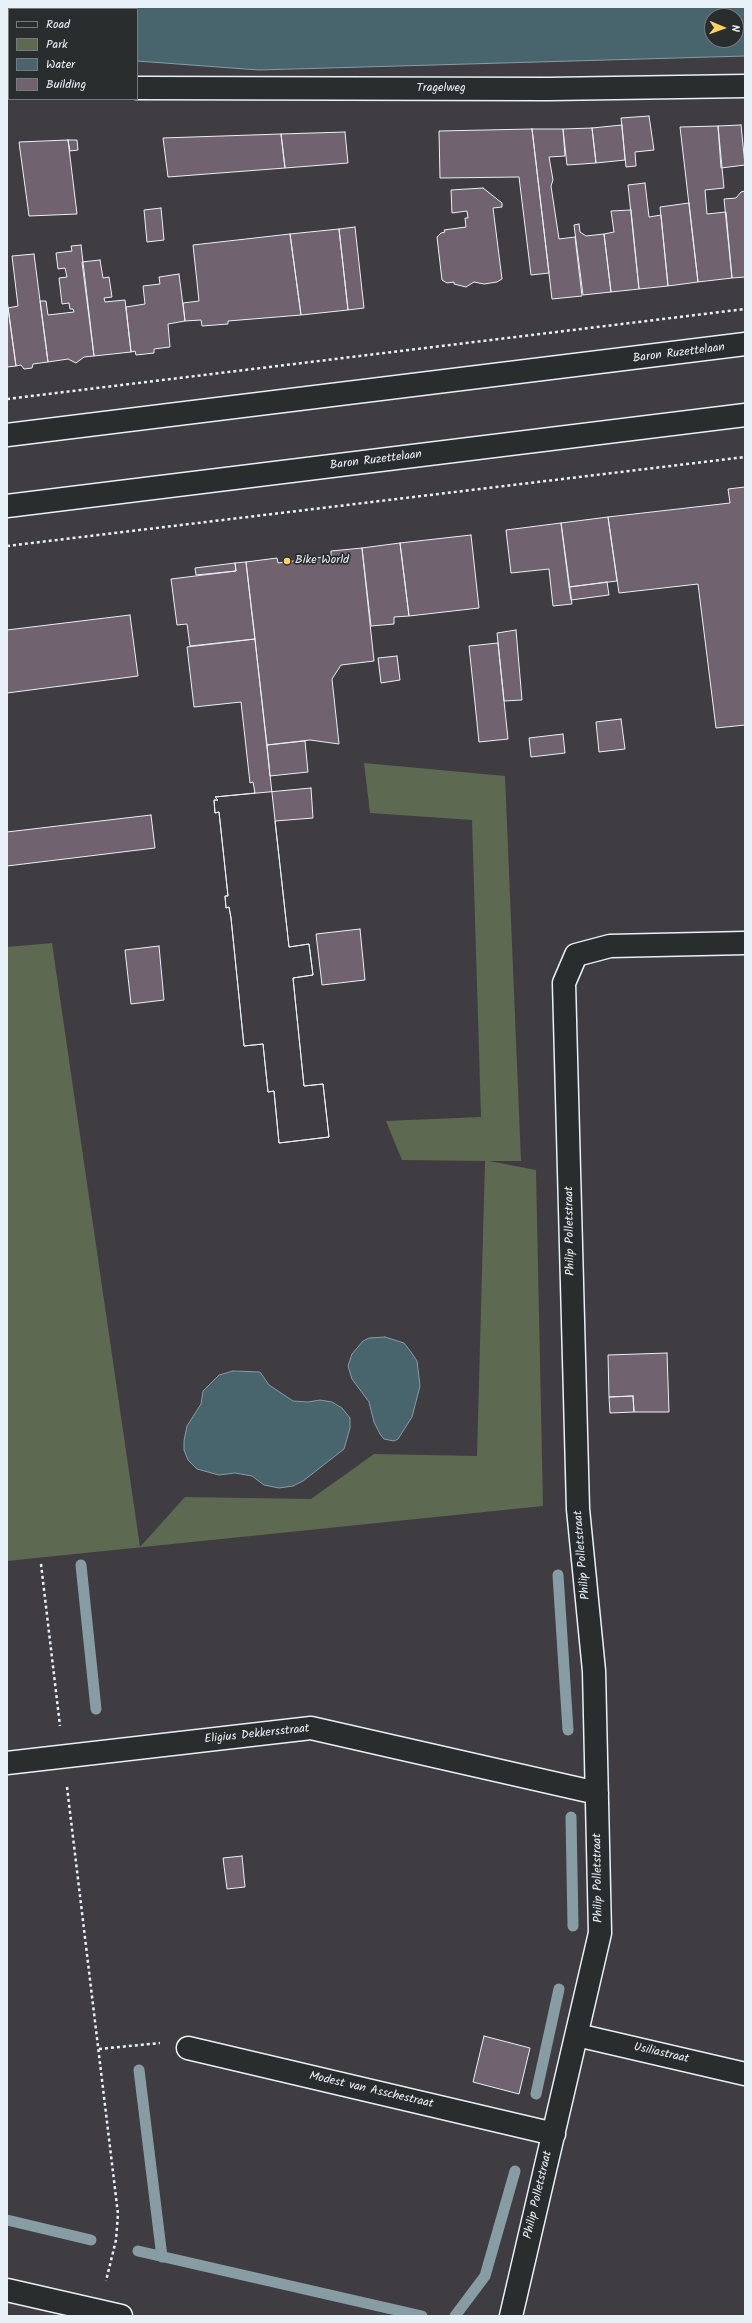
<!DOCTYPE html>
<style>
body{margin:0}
#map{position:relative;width:752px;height:2323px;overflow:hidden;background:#3f3d42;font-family:Kalam,sans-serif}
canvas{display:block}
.frame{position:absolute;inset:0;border:8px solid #e8f1f8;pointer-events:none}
.legend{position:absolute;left:8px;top:8px;width:130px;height:92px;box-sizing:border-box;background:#2a2d2e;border:1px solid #767b7f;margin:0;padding:5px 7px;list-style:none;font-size:12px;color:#e8f1f8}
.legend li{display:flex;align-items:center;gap:8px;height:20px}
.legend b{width:20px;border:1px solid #767b7f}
.north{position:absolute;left:704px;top:8px;width:40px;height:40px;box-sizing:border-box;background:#2a2d2e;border:1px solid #767b7f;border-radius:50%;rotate:92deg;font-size:11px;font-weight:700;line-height:16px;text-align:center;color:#e8f1f8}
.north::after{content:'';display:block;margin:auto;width:14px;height:18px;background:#ffd166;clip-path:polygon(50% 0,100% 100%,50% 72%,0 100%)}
</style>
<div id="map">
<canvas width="752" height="2323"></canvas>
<div class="frame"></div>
<ul class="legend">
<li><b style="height:5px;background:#2a2d2e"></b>Road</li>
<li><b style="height:11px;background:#5d6951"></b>Park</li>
<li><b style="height:11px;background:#48646c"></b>Water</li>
<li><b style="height:11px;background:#71626f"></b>Building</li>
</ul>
<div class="north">N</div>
</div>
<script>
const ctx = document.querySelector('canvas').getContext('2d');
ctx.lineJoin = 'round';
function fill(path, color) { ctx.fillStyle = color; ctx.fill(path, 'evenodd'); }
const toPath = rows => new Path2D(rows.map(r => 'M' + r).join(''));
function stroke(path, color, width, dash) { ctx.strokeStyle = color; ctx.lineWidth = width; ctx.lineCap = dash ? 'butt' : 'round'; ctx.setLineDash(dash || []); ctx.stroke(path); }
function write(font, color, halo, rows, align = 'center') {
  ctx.font = font + ' Kalam,sans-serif'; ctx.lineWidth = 3.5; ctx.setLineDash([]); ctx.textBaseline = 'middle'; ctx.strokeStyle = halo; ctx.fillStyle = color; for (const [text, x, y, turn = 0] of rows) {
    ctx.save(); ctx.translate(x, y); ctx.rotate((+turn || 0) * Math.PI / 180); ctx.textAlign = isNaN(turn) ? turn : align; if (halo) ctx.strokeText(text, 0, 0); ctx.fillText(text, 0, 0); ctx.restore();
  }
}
const green = toPath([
 [364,763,505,776,521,1161,489,1161,536,1170,543,1506,7,1561,7,947,52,943,140,1547,185,1497,311,1499,374,1454,477,1456,485,1161,402,1160,386,1121,481,1117,472,820,370,813]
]);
const water = toPath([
 [7,7,745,7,745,56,259,70,137,61,137,9,9,9,9,46,7,46,7,7],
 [712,16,736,16,736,40,712,40,712,16],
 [385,1337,404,1343,411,1352,417,1361,420,1386,412,1417,398,1439,394,1441,384,1439,380,1434,374,1422,369,1402,352,1379,348,1366,352,1354,363,1341,369,1338,385,1337],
 [233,1371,260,1372,269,1385,293,1401,308,1402,320,1400,332,1402,342,1408,350,1418,350,1428,344,1449,303,1481,293,1486,279,1488,264,1485,252,1476,235,1473,219,1475,197,1469,188,1460,184,1450,184,1441,187,1426,201,1404,203,1391,219,1375,233,1371]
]);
const stream = toPath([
 [81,1565,96,1709],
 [558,1575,568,1730],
 [571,1817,573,1926],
 [139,2070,162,2257],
 [536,2094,559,1989],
 [7,2220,91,2240],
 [138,2251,422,2316],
 [455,2316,485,2276,515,2171]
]);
const building = toPath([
 [649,116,654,150,635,152,636,166,626,167,621,118,649,116],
 [622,125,625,160,596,163,592,128,622,125],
 [741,125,745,165,721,168,718,126,741,125],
 [718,126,724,188,705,190,707,214,726,212,732,278,698,282,680,127,718,126],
 [592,128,596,163,567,165,563,129,592,128],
 [532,129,549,273,531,275,519,177,440,178,439,131,532,129],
 [532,129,563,129,565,156,549,157,553,180,551,186,559,239,575,237,582,296,552,299,532,129],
 [345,132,348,163,285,168,281,134,345,132],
 [281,134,285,168,168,177,163,138,281,134],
 [68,140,77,214,29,216,19,142,68,140],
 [68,140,77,140,78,150,70,151,68,140],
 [645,183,649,217,661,215,668,286,639,289,628,185,645,183],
 [483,188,502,203,502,207,493,208,502,279,497,282,484,284,474,282,466,287,454,284,454,282,447,283,442,280,437,237,441,233,445,232,444,230,466,227,465,218,468,218,467,211,452,213,451,190,483,188],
 [745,191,745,277,732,278,724,199,736,198,741,192,745,191],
 [689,203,698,282,668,286,660,207,689,203],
 [161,208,164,240,147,242,144,210,161,208],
 [631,210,639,289,611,292,604,234,614,232,611,211,631,210],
 [579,224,580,232,586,236,604,234,611,292,583,295,574,225,579,224],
 [355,227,364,308,348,310,339,229,355,227],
 [339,229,348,310,301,315,290,234,339,229],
 [290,234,301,315,228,321,228,324,202,326,201,320,185,321,183,303,199,301,193,245,290,234],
 [81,245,94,356,84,357,76,363,68,359,48,362,40,301,46,301,48,315,74,312,73,309,70,309,69,303,62,304,59,278,67,277,65,268,58,269,56,253,72,251,71,246,81,245],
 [34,254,48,362,33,364,32,368,24,369,21,365,16,366,8,308,18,306,12,256,34,254],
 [100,260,103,278,109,277,112,297,104,298,105,302,125,300,131,352,94,356,82,262,100,260],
 [179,274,185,321,168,324,170,347,154,349,154,353,136,355,135,351,131,352,126,307,145,304,143,286,160,284,159,277,179,274],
 [7,300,16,366,7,367,7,300],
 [745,487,745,725,716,728,698,584,619,593,608,517,730,503,728,489,745,487],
 [608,517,617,581,569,587,561,523,608,517],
 [561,523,572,604,553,606,549,569,511,573,506,530,561,523],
 [471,535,479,608,409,616,400,543,471,535],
 [400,543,409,616,394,617,394,624,371,626,362,548,400,543],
 [362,548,374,661,341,665,332,679,339,744,310,740,267,745,246,562,277,558,278,563,331,556,331,551,362,548],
 [246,562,255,639,190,646,187,624,177,625,171,579,236,571,235,563,246,562],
 [235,563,236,571,196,575,195,568,235,563],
 [607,582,609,595,571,600,569,587,607,582],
 [130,615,138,676,7,693,7,630,130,615],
 [516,630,522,700,504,701,497,633,516,630],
 [255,639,289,947,309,944,313,975,293,978,304,1086,323,1084,329,1137,279,1143,274,1091,268,1092,263,1044,244,1046,231,918,229,907,226,908,225,896,228,896,219,812,215,813,214,800,218,800,215,797,255,793,253,782,250,783,241,702,194,707,187,647,255,639],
 [498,643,508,739,479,742,469,646,498,643],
 [397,656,400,680,381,683,378,658,397,656],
 [621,719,625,749,599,752,596,722,621,719],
 [563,734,565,753,531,757,529,738,563,734],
 [305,741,308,772,270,776,267,745,305,741],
 [311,788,313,818,275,821,289,947,309,944,313,975,293,978,304,1086,323,1084,329,1137,279,1143,274,1091,268,1092,263,1044,244,1046,231,918,229,907,226,908,225,896,228,896,219,812,215,813,214,800,218,800,215,797,311,788],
 [151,815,155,848,7,866,7,832,151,815],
 [360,929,365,980,322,985,316,934,360,929],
 [159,946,164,1000,131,1004,125,950,159,946],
 [667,1353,669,1412,634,1412,633,1396,609,1397,608,1355,667,1353],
 [633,1396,634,1412,610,1413,609,1397,633,1396],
 [242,1856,245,1887,227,1889,223,1858,242,1856],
 [484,2036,530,2048,519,2094,473,2082,484,2036]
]);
const path = toPath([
 [7,399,745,309],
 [7,546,745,457],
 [41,1564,60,1726],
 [67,1787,118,2214,116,2240,106,2281],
 [99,2049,160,2043]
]);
const minor = toPath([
 [7,73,9,74],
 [137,88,549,89,745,86],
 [7,1763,311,1728,597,1793],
 [577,2035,745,2074],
 [188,2048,554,2134],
 [7,2290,121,2316],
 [511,2316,600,1933,594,1671,578,1509,564,983,576,955,610,946,745,943]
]);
const major = toPath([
 [7,435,745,344],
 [7,506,745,415]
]);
const markers = [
 [287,561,4,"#ffd166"]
];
const streetNames = [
 ["Tragelweg",441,89],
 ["Baron Ruzettelaan",679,354,-7],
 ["Baron Ruzettelaan",376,461,-7],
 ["Philip Polletstraat",571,1231,-91],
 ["Philip Polletstraat",583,1555,-95],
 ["Eligius Dekkersstraat",257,1735,-6],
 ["Philip Polletstraat",599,1878,-91],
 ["Usiliastraat",661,2054,13],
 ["Modest van Asschestraat",371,2091,13],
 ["Philip Polletstraat",539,2195,-77]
];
const poiNames = [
 ["Bike World",295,561]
];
fill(green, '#5d6951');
fill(water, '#48646c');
stroke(water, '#889ca4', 1);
stroke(stream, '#889ca4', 11);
fill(building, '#71626f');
stroke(building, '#e8f1f8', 1);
stroke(minor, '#e8f1f8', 25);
stroke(major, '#e8f1f8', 25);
stroke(path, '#e8f1f8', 2.5, [3, 3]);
stroke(minor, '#2a2d2e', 22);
stroke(major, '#2a2d2e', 22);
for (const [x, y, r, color] of markers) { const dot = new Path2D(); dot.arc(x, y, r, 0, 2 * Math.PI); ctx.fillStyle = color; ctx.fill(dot); stroke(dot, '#2a2d2e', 1.5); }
write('12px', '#e8f1f8', '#2a2d2e', streetNames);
write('12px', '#e8f1f8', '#2a2d2e', poiNames, 'left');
</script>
